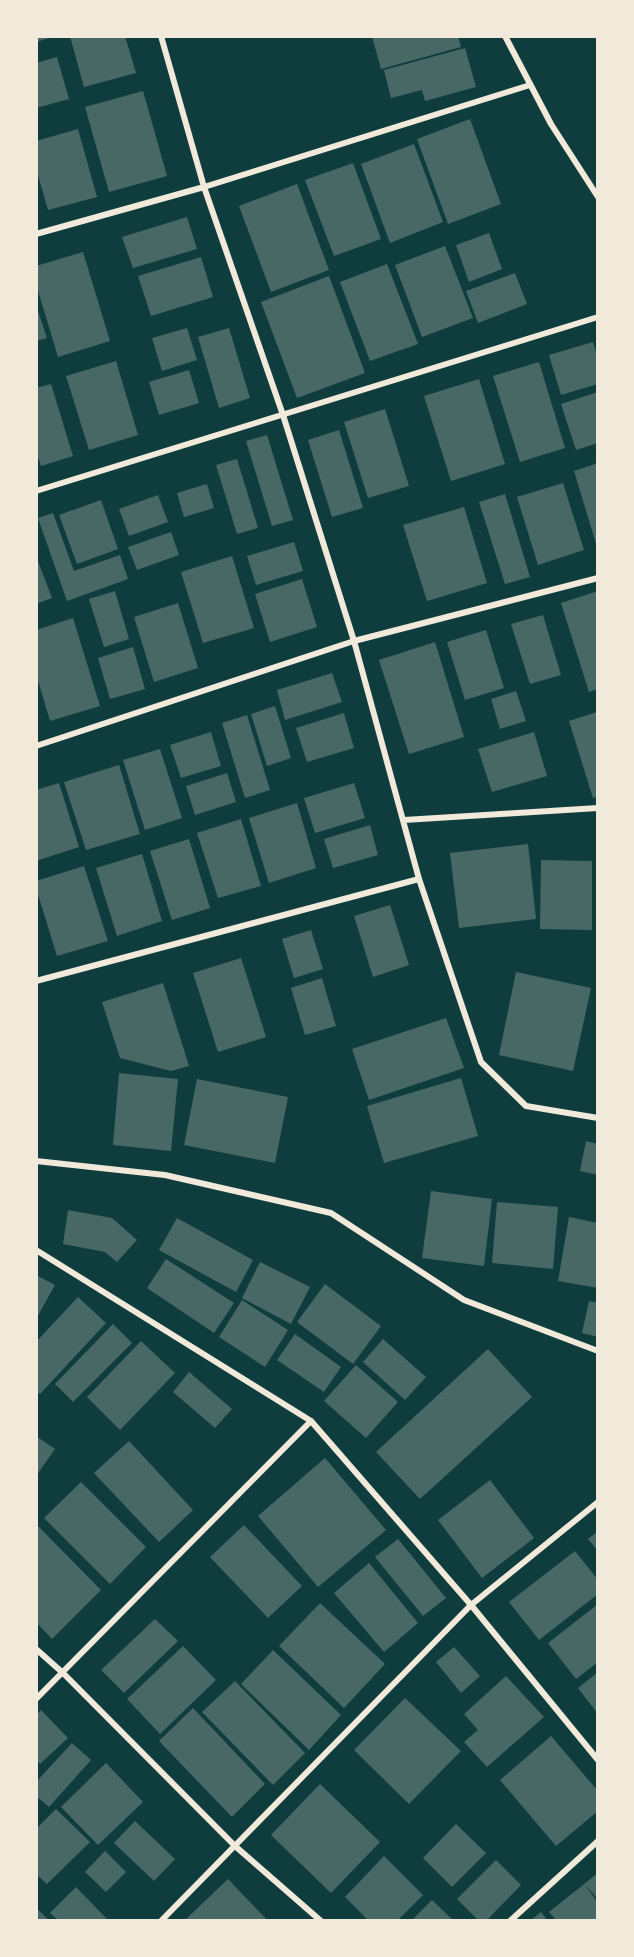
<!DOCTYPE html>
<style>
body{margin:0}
#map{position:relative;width:634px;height:1957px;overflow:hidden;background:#0f3d3e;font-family:"Archivo Narrow",sans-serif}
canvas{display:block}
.frame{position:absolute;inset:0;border:38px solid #f1e9da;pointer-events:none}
</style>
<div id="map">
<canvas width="634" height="1957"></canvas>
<div class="frame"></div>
</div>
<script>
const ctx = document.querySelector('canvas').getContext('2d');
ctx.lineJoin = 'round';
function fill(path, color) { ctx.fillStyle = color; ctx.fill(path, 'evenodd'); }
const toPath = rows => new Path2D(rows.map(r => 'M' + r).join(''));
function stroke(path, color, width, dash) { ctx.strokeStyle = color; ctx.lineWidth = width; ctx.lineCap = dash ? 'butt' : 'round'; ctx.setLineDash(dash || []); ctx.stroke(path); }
const building = toPath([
 [36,36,53,36,53,37,36,42],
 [70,36,125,36,136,73,84,87],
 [372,36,458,36,461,47,381,69],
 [465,48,476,87,425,101,422,90,391,98,384,70],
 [57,57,69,99,36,108,36,63],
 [143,91,167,176,109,192,85,107],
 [470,119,501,204,448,224,417,139],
 [78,129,97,197,48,210,36,168,36,141],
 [414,144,443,222,390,243,361,164],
 [353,163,381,239,334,256,305,180],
 [297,184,329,270,271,292,239,206],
 [187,217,197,249,133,268,122,237],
 [489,233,502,269,469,282,456,245],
 [445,246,473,318,422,337,395,265],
 [83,252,110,341,58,357,36,284,36,266],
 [201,257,213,297,151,316,138,276],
 [387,264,418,344,370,361,340,282],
 [515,273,527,304,478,323,466,291],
 [329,276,365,373,297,398,261,302],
 [36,305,47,338,36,341],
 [187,328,197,360,162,371,152,338],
 [229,328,250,398,219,408,198,337],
 [593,342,598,359,598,384,561,395,549,355],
 [116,361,138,435,89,450,66,376],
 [539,362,565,448,520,462,493,376],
 [189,370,199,403,159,415,149,382],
 [479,379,505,464,451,481,424,396],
 [51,384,73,456,41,466,36,451,36,388],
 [598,392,598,443,576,450,561,404],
 [385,409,409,486,368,498,344,422],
 [339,430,363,508,332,517,308,440],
 [267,435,293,520,272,526,246,441],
 [237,459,258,528,237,534,216,465],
 [598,463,598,547,597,547,574,471],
 [563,483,584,550,538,565,517,497],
 [207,484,214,508,184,517,177,493],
 [505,494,530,577,505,584,479,502],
 [158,495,168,522,129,536,119,509],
 [101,500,118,549,77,564,59,515],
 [464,507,487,583,427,601,403,525],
 [53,513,74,571,120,555,128,579,67,601,38,518],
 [171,532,179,555,137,570,128,547],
 [294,542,303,571,256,585,247,556],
 [36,556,52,598,36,604],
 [232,556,254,628,203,643,181,572],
 [302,579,317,627,270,642,255,594],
 [115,591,129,639,104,647,89,599],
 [598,591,598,689,589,692,561,603],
 [178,603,198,668,154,682,134,617],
 [543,615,561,675,530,684,511,624],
 [73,618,100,706,50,721,36,674,36,630],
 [486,630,504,688,465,700,447,642],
 [435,642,464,737,409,754,379,660],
 [133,647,145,689,110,699,98,658],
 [332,673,342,702,285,720,277,690],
 [516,691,526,721,500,729,491,699],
 [275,706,291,758,267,766,251,714],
 [597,712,598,797,593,798,569,721],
 [344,713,354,748,307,762,296,728],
 [247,715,270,790,245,798,222,723],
 [211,732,221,766,181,778,170,745],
 [534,732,547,776,492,792,478,749],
 [160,749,182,818,145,830,123,760],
 [119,765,140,834,86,850,64,782],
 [227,773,236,802,195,815,186,786],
 [59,783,79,847,36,861,36,790],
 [354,783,365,818,315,833,304,798],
 [297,803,316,868,269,883,249,818],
 [241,819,261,886,218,898,197,833],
 [370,825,378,855,333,868,324,839],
 [189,839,210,908,172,920,150,851],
 [528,844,536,919,459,928,450,853],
 [142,854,162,921,117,936,96,868],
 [541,860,592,861,592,930,540,929],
 [84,866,108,941,57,956,36,888,36,881],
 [390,905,409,965,373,977,354,916],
 [311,930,323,969,294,978,282,939],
 [241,958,266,1037,218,1052,193,973],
 [516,972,591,988,573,1071,499,1055],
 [322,978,336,1026,305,1035,291,988],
 [163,983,189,1066,171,1071,120,1058,102,1002],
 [446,1018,464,1068,369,1100,352,1049],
 [119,1073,178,1079,171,1151,113,1145],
 [461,1078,478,1136,384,1163,367,1106],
 [197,1079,288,1097,275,1163,184,1145],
 [586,1141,598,1144,598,1175,580,1171],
 [431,1191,492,1199,484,1266,422,1258],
 [497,1202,558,1207,553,1269,492,1263],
 [68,1210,112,1218,137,1240,117,1262,105,1252,63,1244],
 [569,1217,598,1223,598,1288,558,1281],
 [177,1218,253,1260,236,1292,159,1250],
 [166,1259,234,1303,214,1333,147,1288],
 [260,1262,310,1287,291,1324,242,1298],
 [36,1275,55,1285,36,1319],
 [325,1284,381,1326,353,1364,297,1322],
 [78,1297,106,1323,40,1394,36,1391,36,1342],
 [242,1300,288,1330,265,1367,219,1337],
 [589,1301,598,1303,598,1337,582,1333],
 [113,1324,132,1343,73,1402,55,1384],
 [295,1334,341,1367,324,1392,277,1360],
 [383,1339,426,1377,405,1400,363,1362],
 [141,1341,175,1373,120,1430,87,1397],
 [488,1349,532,1397,420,1499,376,1452],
 [356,1365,398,1402,366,1438,324,1401],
 [189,1372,232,1409,215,1428,173,1392],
 [36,1436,55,1449,36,1476],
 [129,1441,193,1510,159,1542,94,1473],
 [325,1458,386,1530,318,1587,258,1516],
 [490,1480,534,1538,482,1578,438,1520],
 [81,1482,146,1547,110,1584,44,1518],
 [36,1524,101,1590,52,1639,36,1622],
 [244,1525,302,1586,268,1618,210,1557],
 [598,1531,598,1551,588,1539],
 [398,1539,446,1598,423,1616,375,1557],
 [575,1551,598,1580,598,1594,539,1640,509,1602],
 [369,1563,418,1623,384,1652,334,1593],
 [320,1603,385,1664,344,1708,279,1646],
 [598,1604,598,1662,576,1679,548,1643],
 [155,1619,178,1641,124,1693,101,1670],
 [183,1646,216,1680,160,1734,127,1699],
 [454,1647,480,1676,461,1693,436,1662],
 [273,1650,341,1715,309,1750,241,1684],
 [598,1672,598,1714,578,1688],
 [506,1676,544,1717,487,1767,464,1742,478,1730,464,1714],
 [235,1681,305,1753,273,1785,202,1712],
 [405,1698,461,1751,409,1804,354,1750],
 [193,1708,265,1784,232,1817,159,1741],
 [41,1710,68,1738,40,1764,36,1759,36,1715],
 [551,1736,598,1791,598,1811,556,1846,500,1780],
 [72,1743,91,1760,49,1807,36,1796,36,1782],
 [106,1763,143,1802,98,1845,61,1807],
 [320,1784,380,1842,331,1893,271,1835],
 [56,1809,90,1842,47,1884,36,1874,36,1829],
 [135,1821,175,1859,154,1881,114,1843],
 [456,1824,486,1853,452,1887,423,1858],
 [105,1851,126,1872,106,1892,85,1872],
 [384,1856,423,1895,397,1921,369,1921,345,1897],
 [496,1860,521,1885,486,1921,479,1921,457,1899],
 [598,1873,598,1899,585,1885,598,1903,598,1921,557,1921,549,1912],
 [228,1879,268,1921,184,1921],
 [76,1887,109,1921,59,1921,50,1913],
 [432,1900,454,1921,411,1921],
 [36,1908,50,1921,36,1921],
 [541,1912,548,1921,530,1921]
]);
const minor = toPath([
 [161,36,204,187,283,415,354,641,419,879,481,1062,526,1106,598,1118],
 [505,36,551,124,598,197],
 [36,234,204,187,530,85],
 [36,491,598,317],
 [36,746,354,641,598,578],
 [404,820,598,808],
 [36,981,419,879],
 [36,1161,165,1175,331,1213,464,1300,598,1351],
 [36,1250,311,1421,471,1605,598,1760],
 [36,1649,63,1673,235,1846,321,1921],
 [36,1699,311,1421],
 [161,1921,471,1605,598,1502],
 [510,1921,598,1841]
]);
fill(building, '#486865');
stroke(minor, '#f1e9da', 6);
</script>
